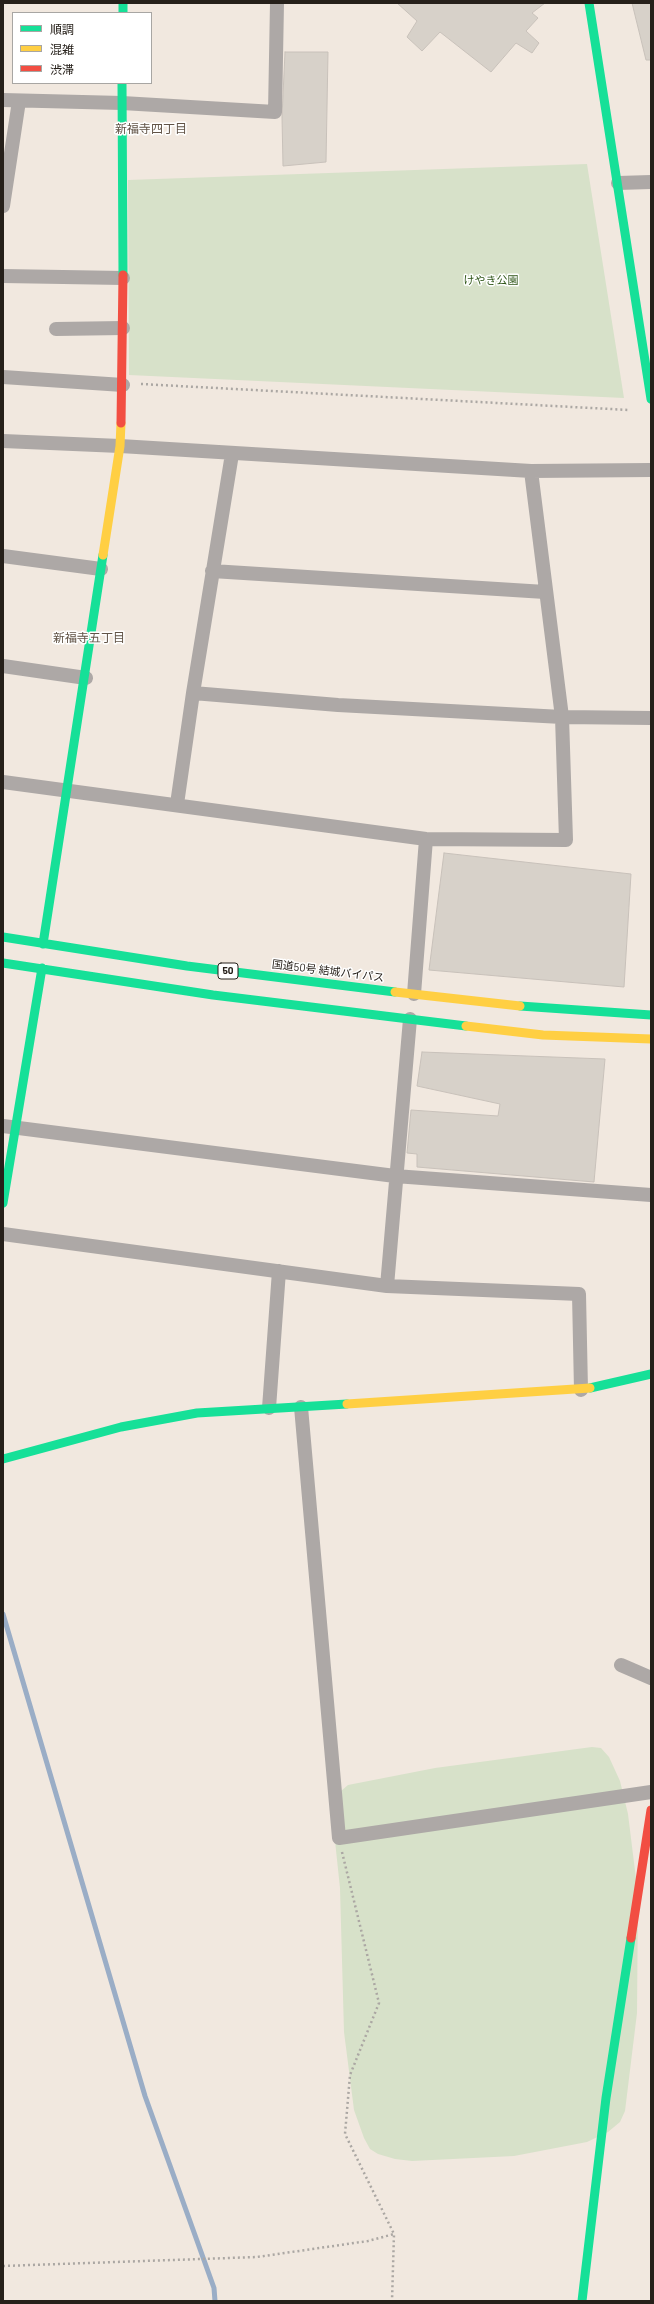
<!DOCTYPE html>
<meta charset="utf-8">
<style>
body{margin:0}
#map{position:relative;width:654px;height:2304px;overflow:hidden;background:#f1e8df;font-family:Barlow,"Noto Sans JP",sans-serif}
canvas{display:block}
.frame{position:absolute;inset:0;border:4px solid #26201a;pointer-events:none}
.legend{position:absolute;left:12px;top:12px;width:140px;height:72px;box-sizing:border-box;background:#fff;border:1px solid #a8a6a3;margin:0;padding:5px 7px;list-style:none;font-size:12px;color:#26201a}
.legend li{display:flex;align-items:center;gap:8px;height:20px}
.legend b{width:20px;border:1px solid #a8a6a3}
</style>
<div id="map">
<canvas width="654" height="2304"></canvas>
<div class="frame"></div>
<ul class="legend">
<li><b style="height:5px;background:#16e098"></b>順調</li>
<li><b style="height:5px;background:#ffcf43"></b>混雑</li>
<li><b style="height:5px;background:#f24e42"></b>渋滞</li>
</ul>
</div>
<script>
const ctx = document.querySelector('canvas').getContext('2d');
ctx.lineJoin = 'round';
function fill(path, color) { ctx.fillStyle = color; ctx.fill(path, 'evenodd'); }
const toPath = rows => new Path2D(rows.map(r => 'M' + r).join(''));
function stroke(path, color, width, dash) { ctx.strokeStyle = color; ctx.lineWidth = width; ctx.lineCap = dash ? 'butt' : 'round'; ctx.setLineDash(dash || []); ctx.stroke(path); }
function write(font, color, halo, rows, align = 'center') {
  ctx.font = font + ' Barlow,"Noto Sans JP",sans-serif'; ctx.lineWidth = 3; ctx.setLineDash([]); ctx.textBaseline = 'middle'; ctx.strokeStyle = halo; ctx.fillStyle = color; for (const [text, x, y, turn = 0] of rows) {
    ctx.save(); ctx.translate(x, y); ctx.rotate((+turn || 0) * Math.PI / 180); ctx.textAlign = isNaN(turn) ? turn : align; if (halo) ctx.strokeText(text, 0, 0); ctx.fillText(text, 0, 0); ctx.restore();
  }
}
const green = toPath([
 [587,164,624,398,129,375,128,180],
 [592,1747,601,1748,609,1757,620,1781,628,1814,638,1895,637,2013,625,2111,620,2122,608,2132,587,2142,514,2156,412,2161,395,2159,378,2154,370,2149,364,2138,354,2110,344,2032,340,1888,333,1822,341,1791,348,1785,435,1768]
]);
const stream = toPath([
 [3,1614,145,2096,214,2288,215,2301]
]);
const building = toPath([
 [397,3,545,3,532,13,538,18,526,31,539,43,532,53,516,43,491,72,440,32,422,51,407,37,417,21,397,3],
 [632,3,651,3,651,60,646,60,632,3],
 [285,52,328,52,326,162,283,166,282,117,285,52],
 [444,853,631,874,624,987,429,970,444,853],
 [422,1052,605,1059,594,1182,417,1167,417,1154,407,1153,411,1110,498,1116,500,1104,417,1086,422,1052]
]);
const path = toPath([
 [141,384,629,410],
 [342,1852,379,2003,350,2075,345,2134,394,2234,392,2301],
 [3,2266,257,2257,368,2241,394,2234]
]);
const street = toPath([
 [3,100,122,103,275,112,277,3],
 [618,183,651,182],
 [3,206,19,101],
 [3,276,123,278],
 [56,329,123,328],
 [3,377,123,385],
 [3,441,120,446,531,471,651,470],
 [3,556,101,569],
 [212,571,545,592],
 [3,666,86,678],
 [193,693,338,705,562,717,651,718],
 [3,782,426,839,566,840,562,717,531,471],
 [177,804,193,693,232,454],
 [414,994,426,839],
 [3,1126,395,1176,651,1195],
 [3,1234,387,1286,579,1294,581,1390],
 [387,1286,410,1019],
 [301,1407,339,1838,651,1792],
 [269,1408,279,1271],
 [621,1665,651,1678]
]);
const fast = toPath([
 [123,3,123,13],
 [589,3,651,399],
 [122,83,123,275],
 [3,937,187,966,395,992],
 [43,944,103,555],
 [3,963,213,995,466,1026],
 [520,1006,651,1015],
 [3,1203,42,968],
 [590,1388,651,1374],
 [3,1459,121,1427,197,1413,347,1404],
 [582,2301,606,2098,631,1938]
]);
const slow = toPath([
 [103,555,120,446,121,423],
 [395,992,520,1006],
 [466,1026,543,1035,651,1039],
 [347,1404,590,1388]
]);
const jam = toPath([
 [121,423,123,275],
 [631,1938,651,1810]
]);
const shields = [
 [228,971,20]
];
const shieldNames = [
 ["50",228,971]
];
const parkNames = [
 ["けやき公園",491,280]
];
const streetNames = [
 ["国道50号 結城バイパス",328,971,7]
];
const neighbourhoodNames = [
 ["新福寺四丁目",151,129],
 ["新福寺五丁目",89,638]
];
fill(green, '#d7e1c9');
stroke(stream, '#9aadc6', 5);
fill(building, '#d7d1c9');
stroke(building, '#c8c1ba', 1);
stroke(path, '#aba7a3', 2.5, [2, 3]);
stroke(street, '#ada8a6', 14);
stroke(fast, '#16e098', 9);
stroke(slow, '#ffcf43', 9);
stroke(jam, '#f24e42', 9);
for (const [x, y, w] of shields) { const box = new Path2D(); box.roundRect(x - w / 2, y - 8, w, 16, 3); ctx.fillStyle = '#fff'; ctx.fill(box); stroke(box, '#26201a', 1); }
write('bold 10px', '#26201a', null, shieldNames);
write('11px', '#2f5618', '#fff', parkNames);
write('11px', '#26201a', '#fff', streetNames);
write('12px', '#615346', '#fff', neighbourhoodNames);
</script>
